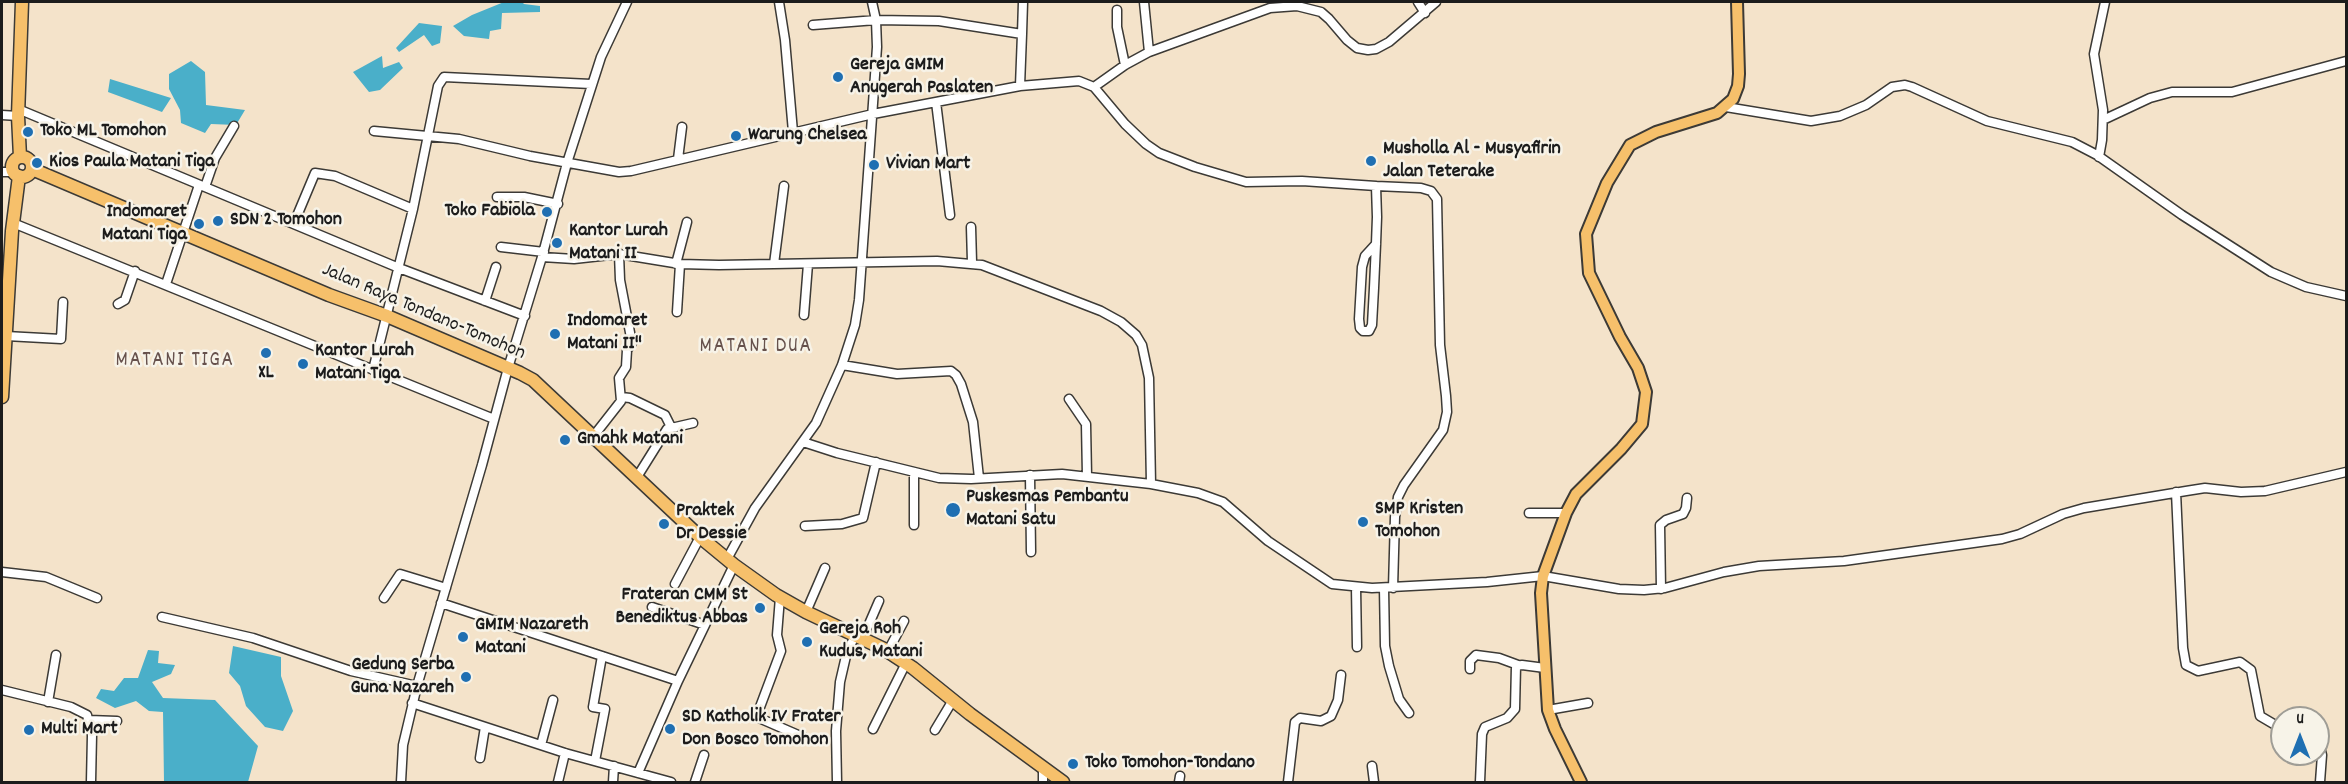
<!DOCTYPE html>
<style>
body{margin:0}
#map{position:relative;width:2348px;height:784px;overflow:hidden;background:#f4e3ca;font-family:Dekko,sans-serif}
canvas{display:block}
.frame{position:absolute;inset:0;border:3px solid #1c1c1c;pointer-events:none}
.north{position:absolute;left:2270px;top:706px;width:60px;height:60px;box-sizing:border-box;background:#f7f3e8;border:2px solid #9f9d96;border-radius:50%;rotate:0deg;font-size:16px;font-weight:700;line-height:24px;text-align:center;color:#1c1c1c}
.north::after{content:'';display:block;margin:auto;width:21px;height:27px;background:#1f6fb2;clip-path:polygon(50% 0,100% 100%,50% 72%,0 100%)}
</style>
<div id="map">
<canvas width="2348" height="784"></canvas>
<div class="frame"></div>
<div class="north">U</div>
</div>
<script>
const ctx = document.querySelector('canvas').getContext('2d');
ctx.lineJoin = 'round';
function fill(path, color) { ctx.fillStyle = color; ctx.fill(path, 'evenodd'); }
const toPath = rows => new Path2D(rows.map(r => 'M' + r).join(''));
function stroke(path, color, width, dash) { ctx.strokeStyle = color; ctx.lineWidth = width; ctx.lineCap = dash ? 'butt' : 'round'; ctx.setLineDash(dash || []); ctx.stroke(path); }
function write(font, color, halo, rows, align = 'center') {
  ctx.font = font + ' Dekko,sans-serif'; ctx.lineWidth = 5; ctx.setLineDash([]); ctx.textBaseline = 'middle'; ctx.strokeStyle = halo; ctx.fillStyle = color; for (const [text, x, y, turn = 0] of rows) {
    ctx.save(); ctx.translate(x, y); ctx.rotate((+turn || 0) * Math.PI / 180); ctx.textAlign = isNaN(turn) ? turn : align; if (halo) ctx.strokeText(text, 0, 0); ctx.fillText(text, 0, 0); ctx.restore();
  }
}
const water = toPath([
 [504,2,522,2,524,4,540,6,540,12,502,13,501,29,490,31,489,39,464,36,453,26,472,15],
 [419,23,442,26,440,43,432,46,424,35,399,52,396,48],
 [382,56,383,68,399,62,403,68,380,90,369,92,353,72],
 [191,61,205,72,206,105,245,110,236,125,211,124,205,133,181,123,180,110,169,89,169,74],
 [110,79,171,98,162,112,108,92],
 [233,646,281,657,281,676,293,711,283,731,265,727,246,706,240,686,229,673],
 [148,650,159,651,158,663,175,665,171,674,152,682,163,698,215,700,258,746,248,782,164,782,163,712,149,711,136,701,115,708,96,698,101,689,114,691,124,678,138,678]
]);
const minor = toPath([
 [779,2,785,40,793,132],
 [1144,2,1149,52],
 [1418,2,1425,13],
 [1117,10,1117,27,1125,65],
 [813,25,876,20,939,21,1022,34,1020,86],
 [1022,34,1023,2],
 [1094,87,1125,65,1149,52,1270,8,1297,6,1321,12,1329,19,1347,40,1357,48,1368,50,1376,49,1389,42,1436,2],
 [936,102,950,215],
 [1726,107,1811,121,1840,116,1866,105,1892,87,1905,85,1912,87,1987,121,2072,142,2097,155,2182,215,2271,272,2306,287,2346,296],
 [18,109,399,268,525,316],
 [2,115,18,116],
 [2103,120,2150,98,2172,92,2232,92,2346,61],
 [374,131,459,139,530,156,619,172,631,171,873,114,1020,86,1079,81,1094,87,1125,124,1146,144,1159,153,1195,167,1246,182,1302,181,1376,186,1377,217,1376,244,1374,288,1372,325,1369,331,1363,331,1360,328,1359,319,1362,267,1365,256,1376,244],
 [2099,157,2102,140,2103,110,2094,54,2105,2],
 [678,159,682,127],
 [2,172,15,172],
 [1376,186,1421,188,1431,191,1437,199,1440,345,1446,396,1447,412,1443,430,1404,485,1398,497,1395,517,1393,588],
 [205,187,215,158,234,126],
 [497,197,524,197,558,204],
 [13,223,494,419],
 [294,223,315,173,335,176,413,209],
 [971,227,972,262],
 [501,247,544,252],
 [542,257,574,259,619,254,680,264,719,265,937,261,982,265,1101,311,1121,322,1136,335,1142,345,1149,378,1151,484],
 [676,264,687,222],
 [774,264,784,186],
 [166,284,199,185],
 [485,301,496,267],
 [118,304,125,300,135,271],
 [677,312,680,264],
 [804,315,808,264],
 [6,336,61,339,63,302],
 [842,365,897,374,951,371,956,375,961,384,973,422,979,478],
 [373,370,413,209,438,86,444,77,591,84],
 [621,397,630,398,665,415,671,427],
 [1069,399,1086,424,1087,476],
 [592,438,621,401,619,378,626,367,627,350,632,343,620,280,619,254],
 [803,442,837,453,939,478,971,479,1062,474,1151,484,1198,493,1223,502,1268,541,1332,584,1372,588,1487,582,1543,576,1619,589,1644,590,1665,588,1724,572,1759,566,1844,561,2002,539,2020,534,2063,514,2084,508,2186,491,2205,488,2241,492,2265,491,2346,472],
 [1030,475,1031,552],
 [637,477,667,429,693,423],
 [2176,492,2183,648,2186,665,2198,671,2240,662,2251,670,2260,716,2277,726,2282,727],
 [1529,513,1566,513],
 [914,525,914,472],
 [805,526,842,524,863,518,876,462],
 [727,559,755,508,816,423,842,365,855,325,859,300,877,47,876,20,872,2],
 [2,572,46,577,97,598],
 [675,584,700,537],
 [1356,587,1357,647],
 [1384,588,1385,646,1389,666,1399,699,1409,713],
 [1661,589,1660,525,1666,520,1683,514,1686,508,1687,498],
 [780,597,777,635,781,651,757,715,759,718,805,738],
 [384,598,400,574,446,588],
 [441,603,678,681],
 [652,607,705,625],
 [806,612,825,568],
 [162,617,253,638,351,671,417,686],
 [863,638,879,601],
 [888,651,904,621],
 [1470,669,1470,661,1476,655,1499,658,1518,665],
 [2,690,71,707,87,715,92,735,91,782],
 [48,702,56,655],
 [412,703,565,753,671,782],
 [1548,710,1588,703],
 [89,720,117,721],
 [873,729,906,663],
 [935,730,953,700],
 [2318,739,2322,755,2320,782],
 [541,745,553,700],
 [480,758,485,727],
 [595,761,605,709,593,707,602,656],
 [1372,766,1374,782],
 [638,773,678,681,734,565],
 [401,782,403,745,417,686,482,465,508,368,542,257,567,163,601,57,627,2],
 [558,782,565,753],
 [613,782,614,766],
 [695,782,704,755],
 [837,782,836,731,840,682,846,656,855,635],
 [1043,782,1043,768],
 [1179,782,1180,776],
 [1288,782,1295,722,1300,718,1321,721,1331,716,1338,700,1341,675],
 [1480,782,1482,734,1485,727,1507,718,1515,709,1516,666,1522,665,1545,668]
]);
const major = toPath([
 [1581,782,1555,729,1548,710,1541,593,1543,576,1566,513,1576,494,1621,449,1642,424,1646,392,1638,368,1620,337,1589,273,1586,234,1607,183,1630,145,1656,132,1717,113,1733,99,1738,86,1739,74,1737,2]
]);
const highway = toPath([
 [20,157,18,116,22,2],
 '12 167a10 10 0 1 1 20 0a10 10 0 1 1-20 0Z',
 [32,169,329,295,387,316,520,373,533,380,700,537,734,565,776,595,806,612,884,649,913,668,970,714,1063,782],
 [2,397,12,231,19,176]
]);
const markers = [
 [838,77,6,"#1f6fb2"],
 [28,132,6,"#1f6fb2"],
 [736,136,6,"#1f6fb2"],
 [1371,161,6,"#1f6fb2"],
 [37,163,6,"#1f6fb2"],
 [874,165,6,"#1f6fb2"],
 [547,212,6,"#1f6fb2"],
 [218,221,6,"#1f6fb2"],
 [199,224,6,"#1f6fb2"],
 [557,243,6,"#1f6fb2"],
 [555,334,6,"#1f6fb2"],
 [266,353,6,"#1f6fb2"],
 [303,364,6,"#1f6fb2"],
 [565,440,6,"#1f6fb2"],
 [953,510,8,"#1f6fb2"],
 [1363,522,6,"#1f6fb2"],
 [664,524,6,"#1f6fb2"],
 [760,608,6,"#1f6fb2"],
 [463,637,6,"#1f6fb2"],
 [807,642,6,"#1f6fb2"],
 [466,677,6,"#1f6fb2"],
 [670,729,6,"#1f6fb2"],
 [29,730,6,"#1f6fb2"],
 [1073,764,6,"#1f6fb2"]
];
const poiNames = [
 ["Gereja GMIM",850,66],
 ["Anugerah Paslaten",850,89],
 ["Toko ML Tomohon",40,132],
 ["Warung Chelsea",748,136],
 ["Musholla Al - Musyafirin",1383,150],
 ["Jalan Teterake",1383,173],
 ["Kios Paula Matani Tiga",49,163],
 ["Vivian Mart",886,165],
 ["Toko Fabiola",535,212,"right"],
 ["Indomaret",187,213,"right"],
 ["Matani Tiga",187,236,"right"],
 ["SDN 2 Tomohon",230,221],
 ["Kantor Lurah",569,232],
 ["Matani II",569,255],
 ["Indomaret",567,322],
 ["Matani II\"",567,345],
 ["Kantor Lurah",315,352],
 ["Matani Tiga",315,375],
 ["XL",266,374,"center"],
 ["Gmahk Matani",577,440],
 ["Puskesmas Pembantu",966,498],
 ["Matani Satu",966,521],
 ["SMP Kristen",1375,510],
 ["Tomohon",1375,533],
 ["Praktek",676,512],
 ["Dr Dessie",676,535],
 ["Frateran CMM St",748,596,"right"],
 ["Benediktus Abbas",748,619,"right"],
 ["GMIM Nazareth",475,626],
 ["Matani",475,649],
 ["Gereja Roh",819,630],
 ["Kudus, Matani",819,653],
 ["Gedung Serba",454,666,"right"],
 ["Guna Nazareh",454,689,"right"],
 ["SD Katholik IV Frater",682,718],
 ["Don Bosco Tomohon",682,741],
 ["Multi Mart",41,730],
 ["Toko Tomohon-Tondano",1085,764]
];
const streetNames = [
 ["Jalan Raya Tondano-Tomohon",423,313,23]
];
const neighbourhoodNames = [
 ["MATANI DUA",756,348],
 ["MATANI TIGA",175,362]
];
fill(water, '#4aafc9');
stroke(minor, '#3c3a36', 11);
stroke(major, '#3c3a36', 14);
stroke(highway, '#3c3a36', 15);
stroke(minor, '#fff', 8);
stroke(major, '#f6c06b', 10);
stroke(highway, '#f6c06b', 12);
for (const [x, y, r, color] of markers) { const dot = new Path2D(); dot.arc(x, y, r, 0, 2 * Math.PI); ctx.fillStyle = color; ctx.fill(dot); stroke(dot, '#f7f3e8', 2); }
write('bold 20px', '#1c1c1c', '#f7f3e8', poiNames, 'left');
write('20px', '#1c1c1c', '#f7f3e8', streetNames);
ctx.letterSpacing = '1.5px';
write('21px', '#66514c', '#f7f3e8', neighbourhoodNames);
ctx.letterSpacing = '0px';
</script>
